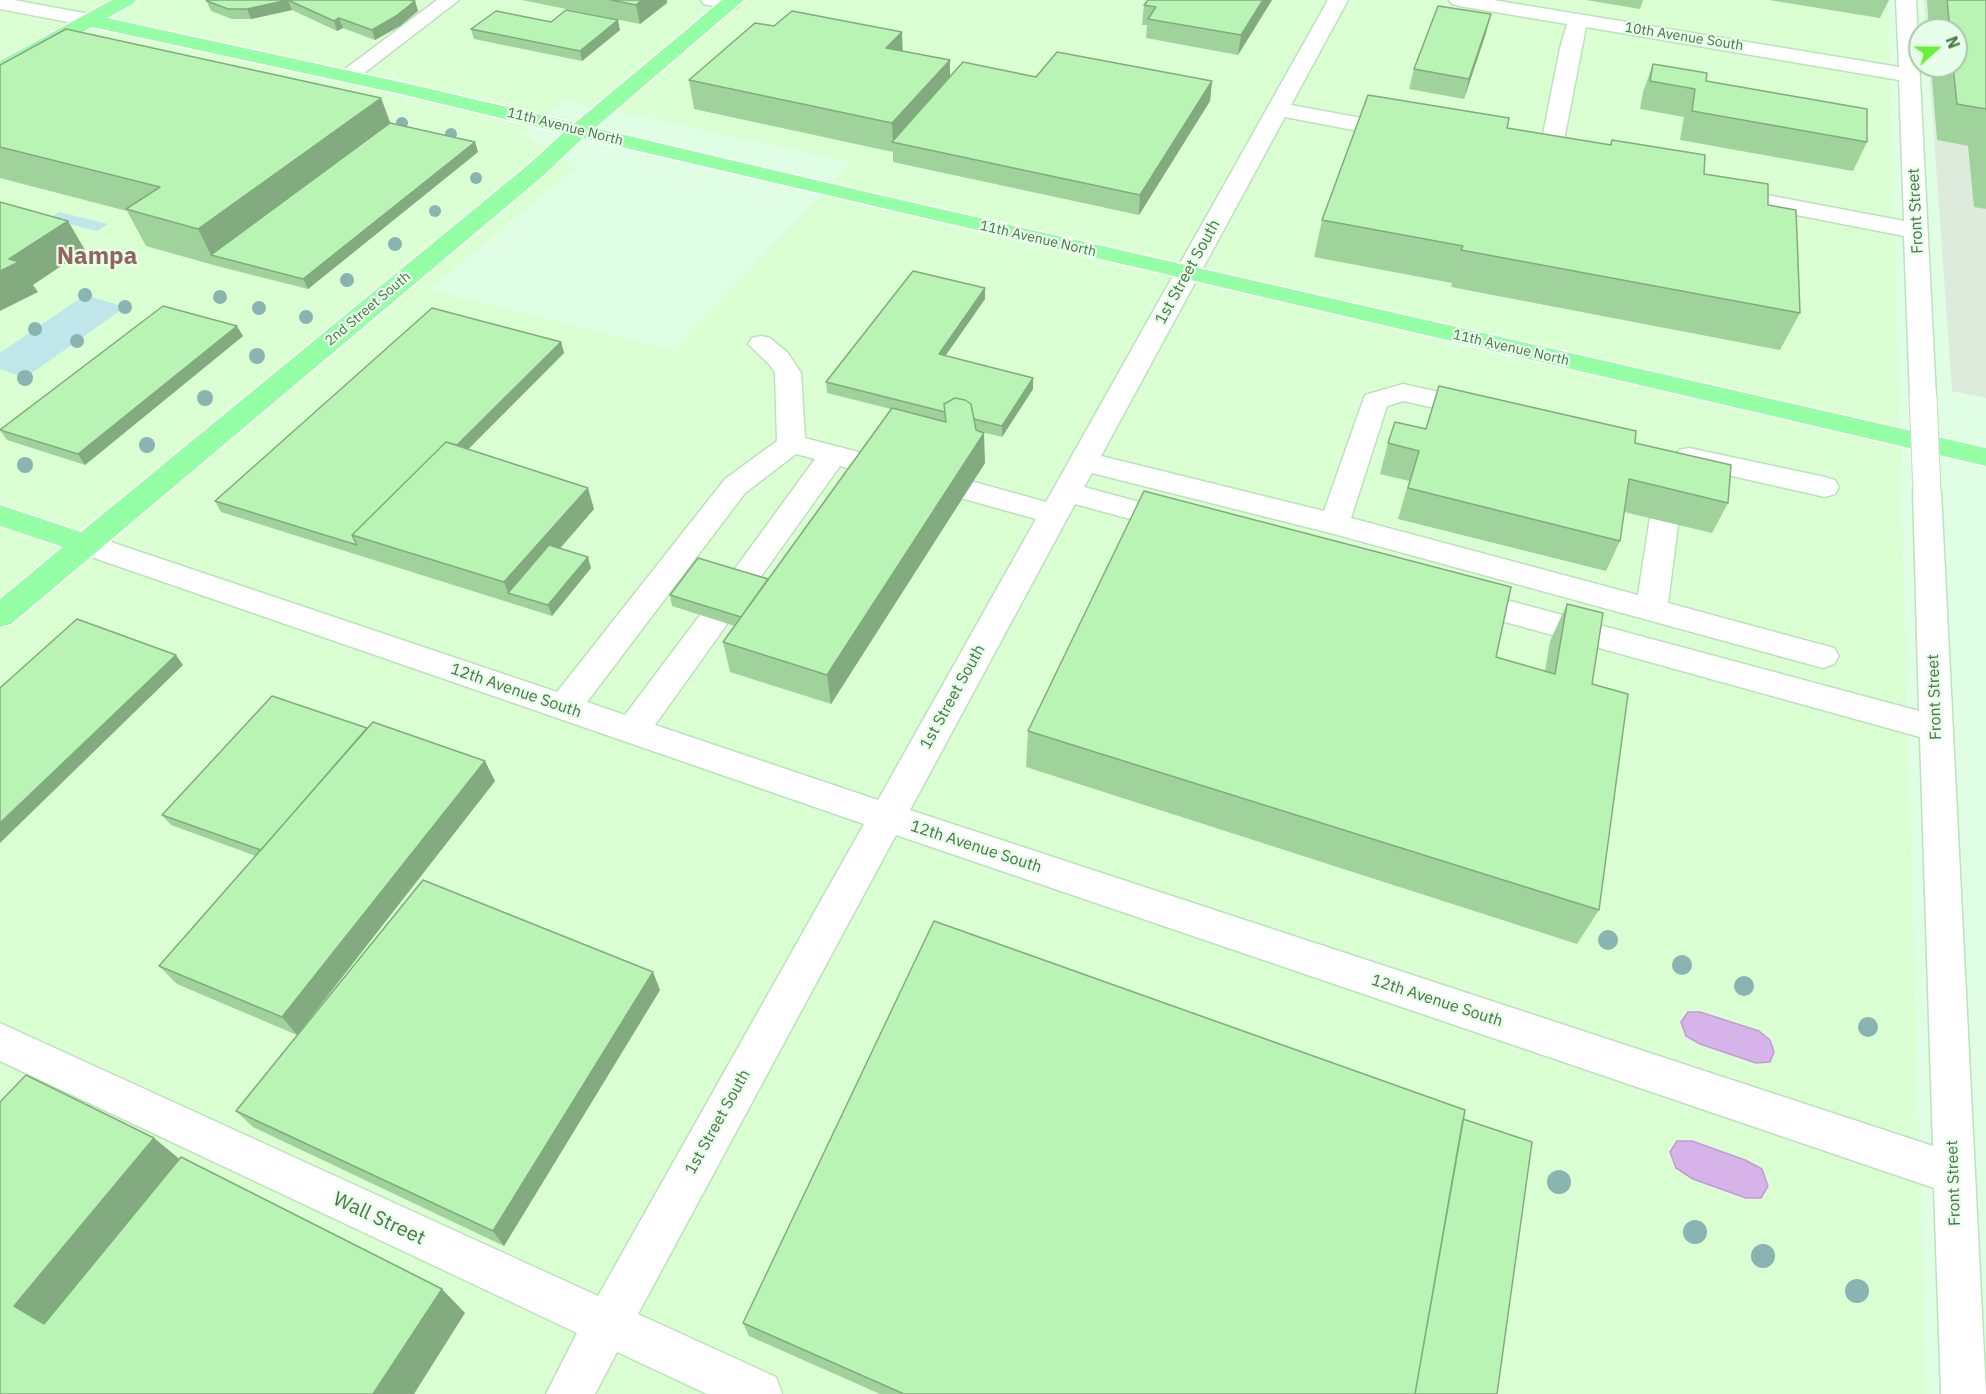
<!DOCTYPE html>
<style>
body{margin:0}
#map{position:relative;width:1986px;height:1394px;overflow:hidden;background:#dffee4;font-family:"IBM Plex Sans",sans-serif}
canvas{display:block}
.north{position:absolute;left:1908px;top:18px;width:60px;height:60px;box-sizing:border-box;background:#e7ffea;border:2px solid #a9c8a8;border-radius:50%;rotate:69deg;font-size:16px;font-weight:700;line-height:24px;text-align:center;color:#4b7546}
.north::after{content:'';display:block;margin:auto;width:21px;height:27px;background:#69ef3c;clip-path:polygon(50% 0,100% 100%,50% 72%,0 100%)}
</style>
<div id="map">
<canvas width="1986" height="1394"></canvas>
<div class="north">N</div>
</div>
<script>
const ctx = document.querySelector('canvas').getContext('2d');
ctx.lineJoin = 'round';
function fill(path, color) { ctx.fillStyle = color; ctx.fill(path, 'evenodd'); }
const toPath = rows => new Path2D(rows.map(r => 'M' + r).join(''));
function stroke(path, color, width, dash) { ctx.strokeStyle = color; ctx.lineWidth = width; ctx.lineCap = dash ? 'butt' : 'round'; ctx.setLineDash(dash || []); ctx.stroke(path); }
function write(font, color, halo, rows, align = 'center') {
  ctx.font = font + ' "IBM Plex Sans",sans-serif'; ctx.lineWidth = 4.5; ctx.setLineDash([]); ctx.textBaseline = 'middle'; ctx.strokeStyle = halo; ctx.fillStyle = color; for (const [text, x, y, turn = 0] of rows) {
    ctx.save(); ctx.translate(x, y); ctx.rotate((+turn || 0) * Math.PI / 180); ctx.textAlign = isNaN(turn) ? turn : align; if (halo) ctx.strokeText(text, 0, 0); ctx.fillText(text, 0, 0); ctx.restore();
  }
}
const commercial = toPath([
 [0,0,1888,0,1926,1394,0,1394],
 [564,100,851,162,851,163,672,350,429,290,574,168,535,140,521,136]
]);
const industrial = toPath([
 [1924,0,1986,0,1986,398,1952,391,1929,66,1956,66,1956,30,1926,30]
]);
const green = toPath([
 [59,212,108,224,97,231,49,219],
 [85,295,125,307,25,378,0,369,0,353]
]);
const water = toPath([
 [1688,1012,1700,1012,1759,1031,1770,1040,1774,1052,1770,1062,1756,1063,1700,1044,1686,1036,1681,1022,1688,1012],
 [1677,1141,1692,1141,1745,1160,1762,1169,1768,1186,1761,1198,1746,1198,1693,1179,1676,1168,1670,1152,1677,1141]
]);
const minor = toPath([
 [0,0,14,0,89,14,96,16,99,20,96,24,89,26,0,9,0,0],
 [437,0,459,0,355,80,348,82,341,80,338,76,341,72,437,0],
 [701,0,737,0,740,4,737,8,730,10,704,4,701,0],
 [1328,0,1348,0,1291,105,1400,125,1408,127,1411,132,1408,137,1400,139,1285,117,1101,456,1324,511,1365,395,1403,384,1488,403,1492,409,1488,415,1478,418,1404,401,1387,406,1351,518,1638,595,1656,478,1660,471,1670,468,1680,471,1684,478,1668,603,1834,648,1839,656,1834,664,1823,668,1334,534,1092,473,1084,487,1188,515,1193,522,1188,529,1178,532,1075,504,910,810,1933,1146,1920,737,1462,610,1451,607,1446,599,1451,591,1462,588,1919,711,1913,491,1917,484,1927,481,1937,484,1941,491,1986,1394,1941,1394,1934,1188,896,835,638,1314,776,1377,782,1394,707,1394,617,1352,595,1394,546,1394,577,1333,0,1061,0,1023,598,1296,864,824,74,551,70,544,74,537,85,534,96,537,557,692,725,479,777,441,775,373,769,364,748,344,752,338,761,336,770,338,788,353,801,373,805,438,885,459,889,466,885,473,875,475,840,466,752,589,741,592,730,589,726,581,815,459,796,454,745,493,587,702,625,715,703,611,714,608,725,611,730,619,725,627,655,725,878,800,1036,519,957,497,953,490,957,483,967,480,1046,502,1328,0],
 [1449,0,1493,0,1899,67,1896,0,1916,0,1936,397,1933,403,1923,405,1913,403,1910,397,1904,236,1725,201,1717,199,1714,194,1717,189,1725,187,1904,221,1899,80,1586,27,1560,160,1557,165,1549,167,1541,165,1538,160,1560,48,1567,24,1459,6,1452,4,1449,0],
 [1689,448,1825,477,1835,480,1839,487,1835,494,1825,497,1679,464,1675,457,1679,450,1689,448]
]);
const major = toPath([
 [112,0,136,0,133,4,107,18,405,83,575,123,722,0,744,0,595,128,879,195,1986,448,1986,466,583,138,544,175,11,624,0,627,0,599,63,547,0,526,0,505,81,532,528,165,563,133,405,95,92,27,0,75,0,61,112,0]
]);
const minorBridge = toPath([
 [1923,397,1927,491]
]);
const trees = [
 [402,123,6],
 [451,134,6],
 [476,178,6],
 [435,211,6],
 [395,244,7],
 [347,280,7],
 [85,295,7],
 [220,297,7],
 [125,307,7],
 [259,308,7],
 [306,317,7],
 [35,329,7],
 [77,341,7],
 [257,356,8],
 [25,378,8],
 [205,398,8],
 [147,445,8],
 [25,465,8],
 [1608,940,10],
 [1682,965,10],
 [1744,986,10],
 [1868,1027,10],
 [1559,1182,12],
 [1695,1232,12],
 [1763,1256,12],
 [1857,1291,12]
];
const wall = toPath([
 [206,0,415,1,418,11,400,26,375,40,343,28,337,31,292,10,251,19,232,19,211,11],
 [522,0,667,0,667,3,640,24],
 [1148,0,1272,0,1238,55,1146,38,1147,25,1142,25,1144,5],
 [1586,0,1643,0,1640,9],
 [1769,0,1889,0,1880,18],
 [1927,0,1986,0,1986,209,1974,207,1968,146,1937,140,1931,66,1956,66,1956,30,1929,30],
 [551,22,620,30,582,61,474,39,471,29],
 [1486,33,1464,99,1409,89,1414,69],
 [903,51,950,77,1036,77,1212,81,1210,101,1139,215,893,162,893,152,694,109,689,80],
 [1653,64,1706,81,1867,142,1853,171,1680,140,1684,117,1640,109,1643,92],
 [0,65,381,98,390,123,475,142,478,152,308,289,217,266,146,246,127,211,0,178],
 [1507,128,1610,145,1612,140,1704,174,1768,205,1800,313,1780,350,1451,287,1452,283,1314,257,1322,220],
 [985,288,985,299,945,356,1033,389,1002,437,982,432,985,463,831,704,730,672,723,642,735,626,672,606,670,595,768,579,891,409,827,393,826,382],
 [243,336,85,465,7,440,0,430,0,429],
 [561,342,564,353,468,449,594,509,560,549,591,568,552,616,221,512,215,501],
 [1426,429,1635,443,1728,503,1712,533,1624,512,1620,541,1606,571,1398,519,1409,481,1380,474,1388,443],
 [1567,604,1592,684,1599,910,1577,944,1026,767,1028,731,1496,657,1545,671,1550,641],
 [495,781,297,1035,177,984,159,966,256,856,171,825,162,815],
 [660,990,504,1246,253,1127,236,1111],
 [743,1323,1497,1394,880,1394,749,1336]
]);
const shadedWall = toPath([
 [288,0,292,10,251,19,247,9],
 [642,0,667,0,667,3,640,24,636,5],
 [1263,0,1272,0,1238,55,1241,35],
 [415,1,418,11,400,26,375,40,372,30],
 [1491,14,1486,33,1464,99,1469,79],
 [339,18,343,28,337,31,334,21],
 [618,20,620,30,582,61,580,51],
 [902,32,903,60,886,48],
 [950,60,950,89,893,142,892,123],
 [1212,81,1210,101,1139,215,1140,195],
 [381,98,394,133,211,255,198,229],
 [475,142,478,152,308,289,303,279],
 [68,221,85,250,33,285,38,292,0,311,0,271,9,259],
 [985,288,985,299,939,365,939,354],
 [237,326,243,336,85,465,78,454],
 [561,342,564,353,376,542,363,538],
 [1033,378,1033,389,1002,437,1002,426],
 [984,433,985,463,831,704,827,675],
 [588,488,594,509,518,596,508,593,512,603,504,582],
 [588,557,591,568,552,616,548,605],
 [176,655,183,665,0,843,0,823],
 [485,761,495,781,297,1035,282,1017],
 [653,972,660,990,504,1246,493,1231],
 [154,1138,188,1166,56,1330,14,1306],
 [442,1289,465,1313,414,1394,373,1394]
]);
const building = toPath([
 [206,0,409,0,415,1,396,16,372,30,339,18,334,21,288,0,247,9,228,9,207,1,206,0],
 [611,0,642,0,636,5,611,0],
 [1148,0,1263,0,1241,35,1148,19,1156,7,1144,5,1148,0],
 [1947,0,1986,0,1986,109,1957,104,1953,66,1956,66,1956,30,1950,30,1947,0],
 [1438,6,1491,14,1469,79,1414,69,1438,6],
 [566,10,618,20,580,51,471,29,496,11,551,22,566,10],
 [792,11,902,32,886,48,950,60,892,123,689,80,755,23,774,26,792,11],
 [66,29,381,98,198,229,126,209,160,187,0,147,0,65,66,29],
 [1057,52,1212,81,1140,195,892,142,963,62,1036,77,1057,52],
 [1653,64,1707,73,1706,81,1867,109,1867,142,1692,111,1695,89,1650,81,1653,64],
 [1368,95,1509,118,1507,128,1611,145,1612,140,1705,155,1704,174,1768,184,1768,205,1796,210,1800,313,1461,250,1463,246,1322,220,1368,95],
 [390,123,475,142,303,279,211,255,390,123],
 [0,202,68,221,9,259,19,262,0,271,0,202],
 [913,271,985,288,939,354,1033,378,1002,426,974,419,971,404,965,400,955,398,944,404,945,412,826,382,913,271],
 [163,306,237,326,78,454,0,430,163,306],
 [432,308,561,342,457,445,446,442,352,535,357,545,215,501,432,308],
 [1439,386,1636,431,1635,443,1731,465,1728,503,1629,479,1620,541,1408,488,1419,451,1388,443,1395,422,1426,429,1439,386],
 [955,398,965,400,971,404,976,430,984,433,827,675,723,642,892,408,946,422,944,404,955,398],
 [446,442,588,488,504,582,352,535,446,442],
 [1144,491,1511,587,1496,657,1555,674,1567,604,1603,613,1592,684,1628,694,1599,910,1028,731,1144,491],
 [549,545,588,557,548,605,508,593,549,545],
 [698,558,768,579,741,617,670,595,698,558],
 [77,619,176,655,0,823,0,688,77,619],
 [272,696,367,728,261,850,162,815,272,696],
 [373,722,485,761,282,1017,159,966,373,722],
 [423,880,653,972,493,1231,236,1111,423,880],
 [934,921,1465,1110,1415,1394,904,1394,743,1323,934,921],
 [26,1075,154,1138,14,1306,44,1324,181,1157,442,1289,373,1394,0,1394,0,1102,26,1075],
 [1463,1119,1532,1142,1497,1394,1415,1394,1463,1119]
]);
const farStreetnames = [
 ["10th Avenue South",1684,37,9],
 ["11th Avenue North",565,127,14],
 ["11th Avenue North",1038,239,13],
 ["2nd Street South",368,309,-40],
 ["11th Avenue North",1511,348,13]
];
const streetNames = [
 ["Front Street",1916,211,-93],
 ["1st Street South",1188,272,-61],
 ["12th Avenue South",516,691,19],
 ["1st Street South",953,697,-61],
 ["Front Street",1935,697,-92],
 ["12th Avenue South",976,847,18],
 ["12th Avenue South",1437,1001,18],
 ["1st Street South",718,1122,-61],
 ["Front Street",1954,1183,-92]
];
const nearStreetnames = [
 ["Wall Street",379,1219,25]
];
const farTownnames = [
 ["Nampa",97,257]
];
fill(commercial, '#daffd2');
fill(industrial, '#dcebdc');
fill(green, '#bee6eb');
fill(water, '#d6b3e8');
stroke(water, '#c599da', 1.5);
stroke(minor, '#bce2bc', 3);
stroke(major, '#fff', 3);
fill(minor, '#fff');
fill(major, '#95ffa5');
stroke(minorBridge, '#bce2bc', 29, []);
stroke(minorBridge, '#fff', 27);
ctx.fillStyle = '#89b4b1';
for (const [x, y, r] of trees) { ctx.beginPath(); ctx.arc(x, y, r, 0, 2 * Math.PI); ctx.fill(); }
fill(wall, '#a0d29c');
fill(shadedWall, '#82ab7f');
fill(building, '#baf4b5');
stroke(building, '#82ab7f', 1.5);
write('14px', '#4b7546', '#e7ffea', farStreetnames);
write('16px', '#4b7546', '#e7ffea', streetNames);
write('20px', '#4b7546', '#e7ffea', nearStreetnames);
write('bold 24px', '#92665d', '#e7ffea', farTownnames);
</script>
